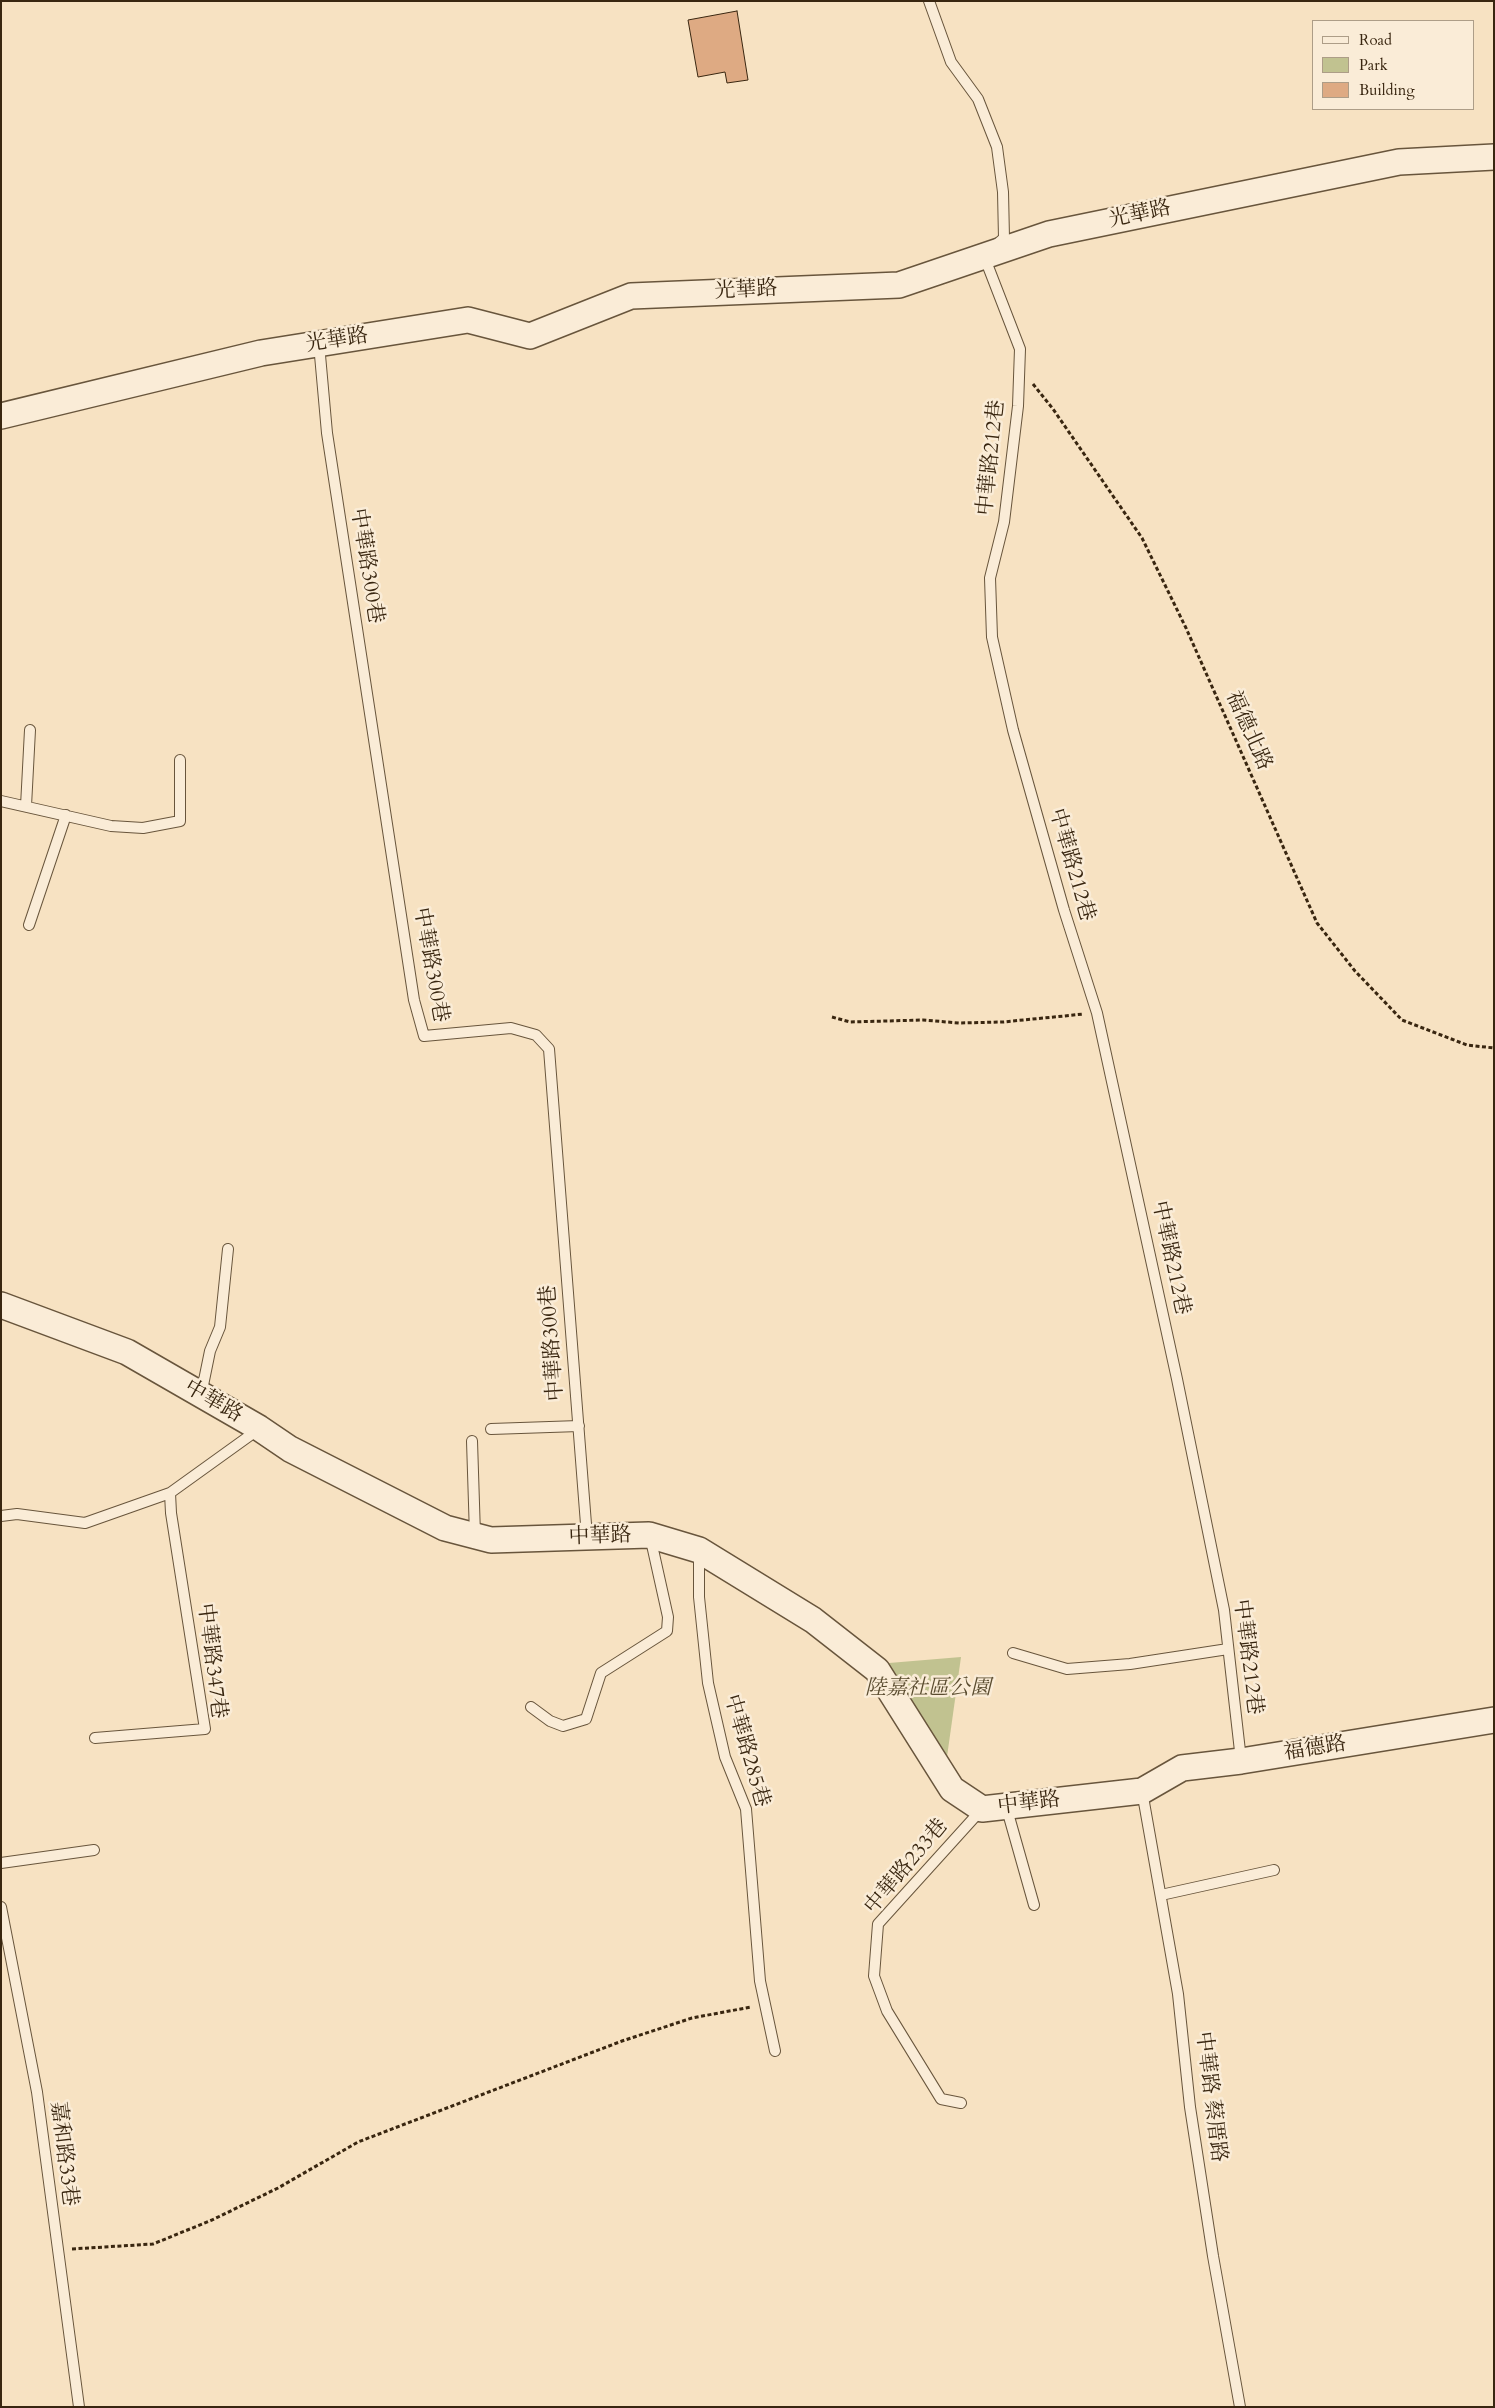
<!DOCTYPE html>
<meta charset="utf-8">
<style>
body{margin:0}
#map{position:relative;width:1495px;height:2408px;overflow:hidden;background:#f7e2c2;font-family:Cardo,serif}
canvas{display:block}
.frame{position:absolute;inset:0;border:2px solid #392610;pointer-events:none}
.legend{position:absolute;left:1312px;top:20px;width:162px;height:90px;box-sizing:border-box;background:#faecd7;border:1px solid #ad9d87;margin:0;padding:6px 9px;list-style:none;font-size:15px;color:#392610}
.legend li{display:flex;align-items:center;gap:10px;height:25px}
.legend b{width:25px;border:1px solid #ad9d87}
</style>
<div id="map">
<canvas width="1495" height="2408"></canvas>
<div class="frame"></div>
<ul class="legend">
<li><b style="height:6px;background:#faecd7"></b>Road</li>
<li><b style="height:14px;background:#c1c290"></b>Park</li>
<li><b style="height:14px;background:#deaa83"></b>Building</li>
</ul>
</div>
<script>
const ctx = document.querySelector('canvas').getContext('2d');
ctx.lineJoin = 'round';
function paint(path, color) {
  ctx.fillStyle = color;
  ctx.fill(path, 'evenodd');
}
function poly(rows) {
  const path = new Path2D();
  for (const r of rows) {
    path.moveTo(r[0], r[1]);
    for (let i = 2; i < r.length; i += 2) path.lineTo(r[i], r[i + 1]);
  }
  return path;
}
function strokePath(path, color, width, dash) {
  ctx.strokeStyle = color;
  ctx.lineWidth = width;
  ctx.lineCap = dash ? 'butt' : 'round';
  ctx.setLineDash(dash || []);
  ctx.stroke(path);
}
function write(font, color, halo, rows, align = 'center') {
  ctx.font = font + ' Cardo,"Noto Serif TC",serif';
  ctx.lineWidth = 5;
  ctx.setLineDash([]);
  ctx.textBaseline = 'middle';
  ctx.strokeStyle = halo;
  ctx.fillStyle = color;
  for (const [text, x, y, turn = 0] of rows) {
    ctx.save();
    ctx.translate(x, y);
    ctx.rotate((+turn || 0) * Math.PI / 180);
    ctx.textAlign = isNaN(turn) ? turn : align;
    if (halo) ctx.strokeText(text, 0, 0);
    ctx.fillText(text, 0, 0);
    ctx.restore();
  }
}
paint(poly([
 [961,1657,945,1771,877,1664]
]), '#c1c290');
const building = poly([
 [737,11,748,80,727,83,725,72,698,77,688,20,737,11]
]);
paint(building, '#deaa83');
strokePath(building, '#392610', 1);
const service = poly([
 [929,1,951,62,978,99,997,147,1003,192,1004,238,996,245],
 [984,256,1020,349,1018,406,1004,522,990,578,992,637,1013,730,1064,910,1097,1013,1177,1379,1224,1610,1241,1760],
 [319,344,327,433,414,1000,424,1036,511,1028,536,1035,549,1049,587,1537],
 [1,801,111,826,143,828,180,821,180,760],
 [26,806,30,730],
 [29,925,66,815],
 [201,1395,210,1351,220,1327,228,1249],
 [491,1429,579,1426],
 [472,1441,475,1535],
 [1,1516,17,1514,85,1523,170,1493,259,1429],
 [699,1551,699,1597,708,1683,725,1757,746,1809,760,1981,775,2051],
 [1013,1653,1067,1669,1130,1664,1228,1649],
 [531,1707,550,1721,563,1726,586,1719,601,1673,667,1631,668,1617,650,1536],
 [95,1738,205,1729,171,1513,170,1493],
 [1142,1791,1178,1994,1190,2107,1213,2256,1240,2407],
 [1006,1806,1034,1905],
 [1,1863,94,1850],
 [1161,1895,1274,1870],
 [1,1907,37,2092,79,2407],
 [961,2103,941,2099,887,2011,874,1976,878,1924,982,1809]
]);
const tertiary = poly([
 [1,416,261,353,468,320,530,336,631,296,899,285,1049,234,1399,162,1494,157],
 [1,1305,127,1352,259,1428,290,1449,445,1528,491,1540,649,1535,699,1550,813,1620,877,1670,952,1789,982,1809,1142,1791,1182,1768,1241,1761,1494,1720]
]);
strokePath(service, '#68553c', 12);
strokePath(tertiary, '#68553c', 28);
strokePath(poly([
 [1033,384,1053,409,1142,538,1186,628,1317,923,1355,971,1402,1020,1467,1045,1494,1048],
 [832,1017,850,1022,923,1020,959,1023,1003,1022,1084,1014],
 [72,2249,153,2244,212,2220,278,2188,358,2142,622,2041,692,2018,751,2007]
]), '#392610', 3, [4, 2.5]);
strokePath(service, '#faecd7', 10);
strokePath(tertiary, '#faecd7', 25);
write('21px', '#392610', '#faecd7', [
 ["光華路",1140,215,-12],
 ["光華路",746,291,-3],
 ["光華路",337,341,-9],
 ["中華路212巷",992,458,-84],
 ["中華路300巷",366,566,81],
 ["福德北路",1248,731,66],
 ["中華路212巷",1071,865,74],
 ["中華路300巷",430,965,80],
 ["中華路212巷",1170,1258,78],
 ["中華路300巷",553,1343,-94],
 ["中華路",213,1402,30],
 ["中華路",600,1537,-2],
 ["中華路212巷",1247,1657,83],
 ["中華路347巷",211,1661,83],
 ["福德路",1315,1749,-9],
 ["中華路285巷",746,1751,74],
 ["中華路",1029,1804,-7],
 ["中華路233巷",907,1867,-50],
 ["中華路 蔡厝路",1210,2097,83],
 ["嘉和路33巷",63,2154,83]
]);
write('italic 21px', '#5b4d30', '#faecd7', [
 ["陸嘉社區公園",928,1689]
]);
</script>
